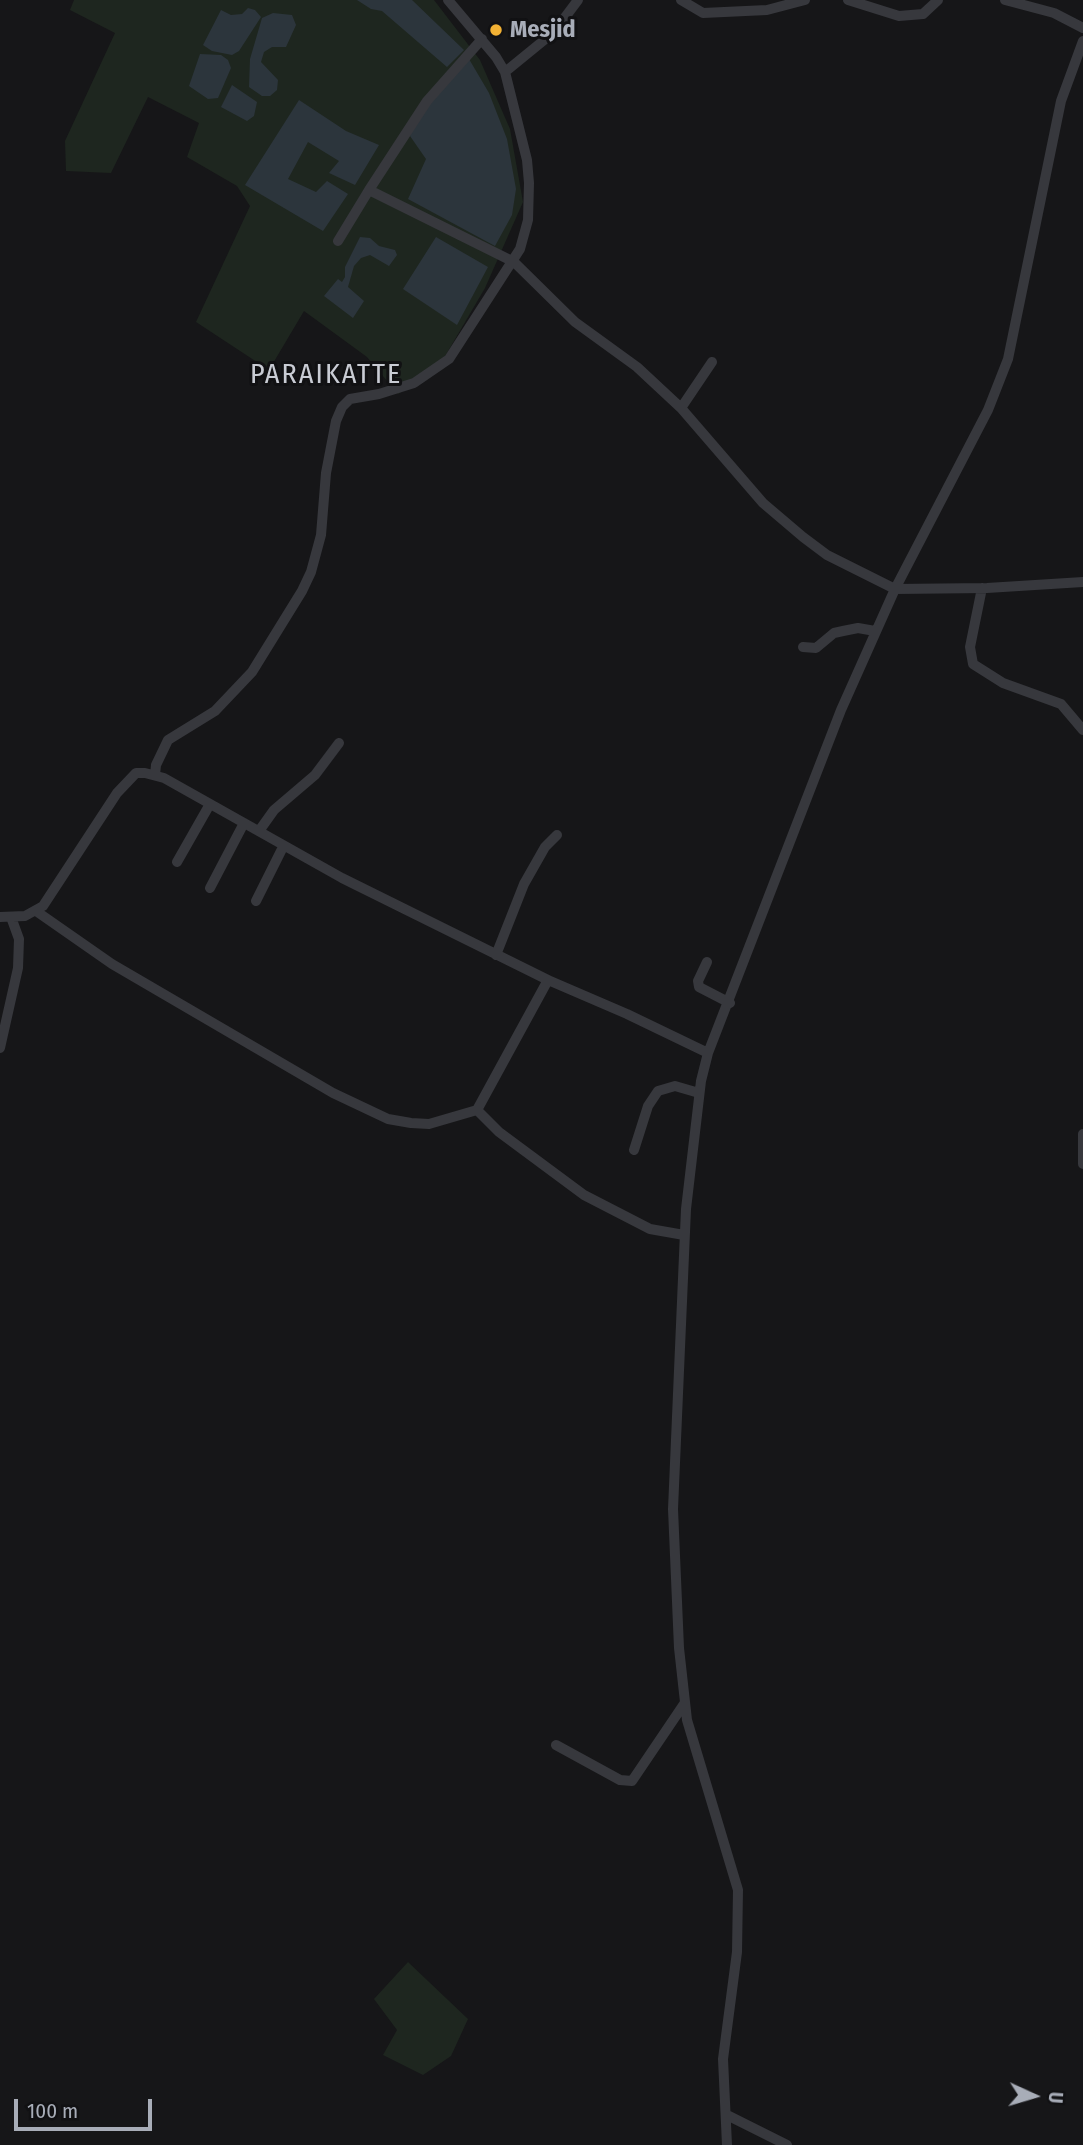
<!DOCTYPE html>
<style>
body{margin:0}
#map{position:relative;width:1083px;height:2145px;overflow:hidden;background:#161618;font-family:"Fira Sans Condensed",sans-serif}
canvas{display:block}
.north{position:absolute;left:999px;top:2061px;width:70px;height:70px;-webkit-text-stroke:5px #111113;paint-order:stroke;rotate:94deg;font-size:19px;font-weight:700;line-height:28px;text-align:center;color:#a8adb8}
.north::after{content:'';display:block;margin:auto;width:24px;height:32px;background:#a8adb8;clip-path:polygon(50% 0,100% 100%,50% 72%,0 100%)}
.scale{position:absolute;left:14px;top:2099px;width:138px;height:32px;box-sizing:border-box;border:4px solid #a8adb8;border-top:0;padding-left:9px;font-size:21px;line-height:24px;white-space:nowrap;color:#a8adb8;-webkit-text-stroke:5px #111113;paint-order:stroke}
</style>
<div id="map">
<canvas width="1083" height="2145"></canvas>
<div class="north">U</div>
<div class="scale">100 m</div>
</div>
<script>
const ctx = document.querySelector('canvas').getContext('2d');
ctx.lineJoin = 'round';
function paint(path, color) {
  ctx.fillStyle = color;
  ctx.fill(path, 'evenodd');
}
function poly(rows) {
  const path = new Path2D();
  for (const r of rows) {
    path.moveTo(r[0], r[1]);
    for (let i = 2; i < r.length; i += 2) path.lineTo(r[i], r[i + 1]);
  }
  return path;
}
function strokePath(path, color, width, dash) {
  ctx.strokeStyle = color;
  ctx.lineWidth = width;
  ctx.lineCap = dash ? 'butt' : 'round';
  ctx.setLineDash(dash || []);
  ctx.stroke(path);
}
function write(font, color, halo, rows, align = 'center') {
  ctx.font = font + ' "Fira Sans Condensed",sans-serif';
  ctx.lineWidth = 6;
  ctx.setLineDash([]);
  ctx.textBaseline = 'middle';
  ctx.strokeStyle = halo;
  ctx.fillStyle = color;
  for (const [text, x, y, turn = 0] of rows) {
    ctx.save();
    ctx.translate(x, y);
    ctx.rotate((+turn || 0) * Math.PI / 180);
    ctx.textAlign = isNaN(turn) ? turn : align;
    if (halo) ctx.strokeText(text, 0, 0);
    ctx.fillText(text, 0, 0);
    ctx.restore();
  }
}
paint(poly([
 [74,0,434,0,480,60,510,129,523,202,485,288,437,370,398,394,367,357,304,311,269,370,196,322,250,206,237,186,187,157,199,123,148,97,111,173,66,171,65,141,115,33,70,10],
 [408,1962,468,2019,451,2056,423,2075,383,2055,397,2030,374,1999]
]), '#1e261f');
paint(poly([
 [357,0,412,0,464,50,447,67,382,11,371,9],
 [248,8,255,10,261,17,239,51,232,55,212,51,203,45,221,10,231,15,242,14],
 [273,13,292,15,296,25,286,47,272,47,264,52,261,62,278,80,277,90,270,96,262,96,249,87,250,59,262,18],
 [200,54,221,55,228,60,231,68,218,98,208,99,189,86],
 [469,59,489,93,507,139,516,189,512,215,495,246,408,199,426,159,410,136,416,120],
 [232,85,257,102,254,116,247,121,221,107],
 [299,100,346,131,379,145,355,185,329,173,339,161,308,142,288,179,316,192,327,181,348,194,323,231,245,185],
 [360,237,370,238,379,246,395,250,397,255,389,266,370,255,361,258,354,266,348,287,364,301,353,318,324,296,338,279,342,282,345,277,345,267],
 [436,237,488,267,457,325,403,289]
]), '#2c353c');
strokePath(poly([
 [681,0,703,13,767,10,805,0],
 [848,0,899,16,923,14,938,0],
 [1005,0,1054,13,1083,28],
 [505,72,554,32,578,0],
 [369,190,427,101,482,39],
 [338,241,369,190,514,262,575,322,637,367,681,408,763,503,803,537,827,555,895,589,987,588,1083,582],
 [681,408,712,362],
 [982,588,970,647,973,664,1003,683,1061,704,1083,730],
 [803,647,816,648,834,633,843,631,858,628,875,631],
 [155,775,156,765,168,740,215,711,252,672,302,591,311,572,321,535,326,473,336,421,342,407,350,399,379,394,414,383,449,359,520,249,528,220,529,183,527,160,505,72,496,57,448,0],
 [259,831,274,810,315,775,339,743],
 [177,862,210,804],
 [210,888,244,823],
 [256,901,283,847],
 [36,911,112,964,333,1093,388,1119,411,1123,429,1124,477,1110,548,980],
 [0,917,25,916,43,906,117,793,136,773,145,773,164,778,342,878,548,980,627,1014,708,1053],
 [496,955,524,884,545,847,557,835],
 [707,962,698,981,699,987,730,1003],
 [0,1048,18,968,19,939,11,917],
 [477,1110,499,1132,584,1195,650,1229,684,1235],
 [1083,1134,1083,1164],
 [634,1150,648,1106,658,1091,675,1086,699,1093],
 [556,1745,620,1780,632,1781,684,1704],
 [727,2115,787,2145],
 [727,2145,723,2059,737,1952,738,1890,687,1720,679,1648,673,1509,686,1209,701,1081,708,1053,841,710,895,589,988,410,1008,359,1061,101,1083,41]
]), '#37383d', 10);
for (const [x, y, r, color] of [
 [496,30,7,"#f2b134"]
]) {
  const dot = new Path2D();
  dot.arc(x, y, r, 0, 2 * Math.PI);
  ctx.fillStyle = color;
  ctx.fill(dot);
  strokePath(dot, '#111113', 2.5);
}
write('bold 24px', '#a8adb8', '#111113', [
 ["Mesjid",510,30]
], 'left');
ctx.letterSpacing = '2px';
write('28px', '#c9ccd4', '#111113', [
 ["PARAIKATTE",326,375]
]);
ctx.letterSpacing = '0px';
</script>
